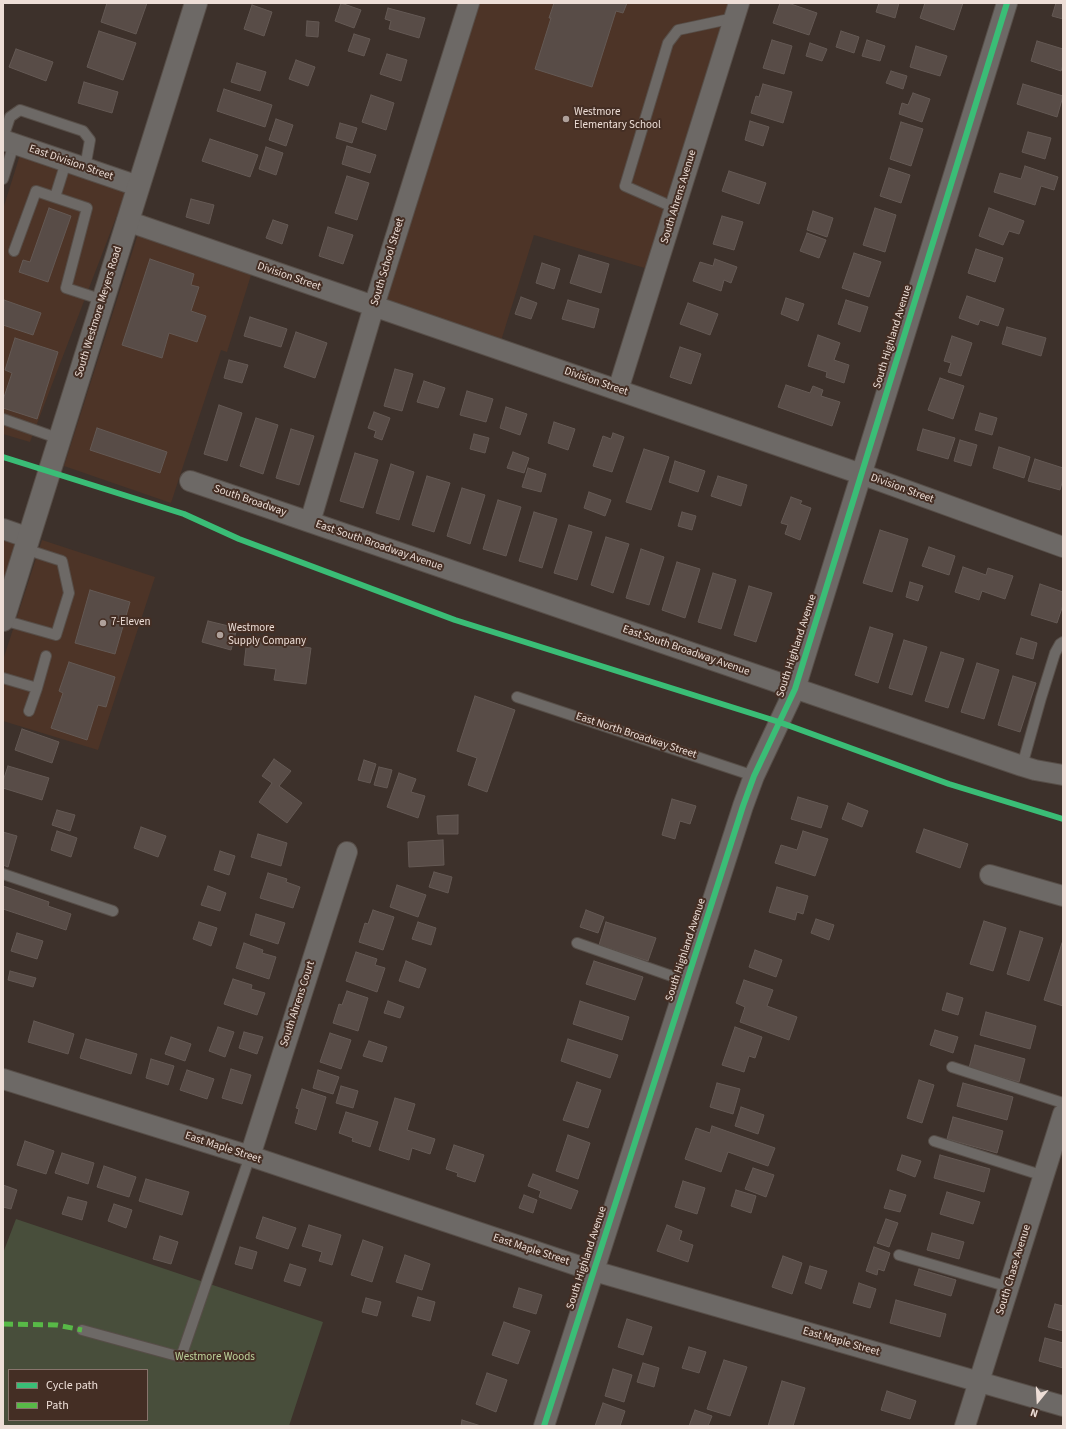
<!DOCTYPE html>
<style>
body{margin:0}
#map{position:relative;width:1066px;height:1429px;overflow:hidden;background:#3d312b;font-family:"Source Sans 3",sans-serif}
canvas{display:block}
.frame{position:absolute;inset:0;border:4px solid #edded7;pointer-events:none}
.legend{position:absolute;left:8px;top:1369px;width:140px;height:52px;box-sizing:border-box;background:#442e24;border:1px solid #88746c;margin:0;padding:5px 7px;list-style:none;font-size:12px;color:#edded7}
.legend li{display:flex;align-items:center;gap:8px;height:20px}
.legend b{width:20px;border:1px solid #88746c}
.north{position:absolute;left:1018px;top:1381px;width:40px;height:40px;-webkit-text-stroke:3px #442e24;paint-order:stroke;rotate:198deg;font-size:11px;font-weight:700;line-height:16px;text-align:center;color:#edded7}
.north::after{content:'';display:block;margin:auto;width:14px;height:18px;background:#edded7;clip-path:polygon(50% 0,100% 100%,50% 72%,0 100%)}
</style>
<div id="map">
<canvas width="1066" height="1429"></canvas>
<div class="frame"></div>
<ul class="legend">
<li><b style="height:5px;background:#3abd76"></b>Cycle path</li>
<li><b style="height:5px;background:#58b947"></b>Path</li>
</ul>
<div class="north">N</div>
</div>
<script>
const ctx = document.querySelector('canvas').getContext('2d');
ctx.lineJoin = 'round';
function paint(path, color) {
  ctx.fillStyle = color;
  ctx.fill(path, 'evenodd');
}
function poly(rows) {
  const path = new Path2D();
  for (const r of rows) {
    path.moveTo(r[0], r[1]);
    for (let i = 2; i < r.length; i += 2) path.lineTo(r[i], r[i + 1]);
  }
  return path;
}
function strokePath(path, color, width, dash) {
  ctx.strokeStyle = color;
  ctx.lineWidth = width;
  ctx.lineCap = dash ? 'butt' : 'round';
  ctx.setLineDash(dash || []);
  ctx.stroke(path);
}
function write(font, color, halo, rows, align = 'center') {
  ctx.font = font + ' "Source Sans 3",sans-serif';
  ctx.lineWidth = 4;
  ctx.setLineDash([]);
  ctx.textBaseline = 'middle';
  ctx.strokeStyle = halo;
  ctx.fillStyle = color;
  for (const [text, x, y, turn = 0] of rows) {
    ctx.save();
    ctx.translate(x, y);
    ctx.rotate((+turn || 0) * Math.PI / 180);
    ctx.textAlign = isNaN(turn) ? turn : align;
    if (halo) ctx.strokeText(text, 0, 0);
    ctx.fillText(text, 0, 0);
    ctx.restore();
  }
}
paint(poly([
 [473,3,732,3,648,269,534,235,500,344,380,303],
 [25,139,132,176,30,442,3,434,3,209],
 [144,215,256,259,227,352,221,350,171,503,64,466],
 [3,536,19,542,3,595],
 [42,540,155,577,98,750,3,721,3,660]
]), '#4d3427');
paint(poly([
 [16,1219,323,1322,289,1426,3,1426,3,1253],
 [9,1370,147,1370,147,1420,9,1420]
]), '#484e3b');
const building = poly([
 [107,3,147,3,136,34,101,22,107,3],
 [341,3,361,10,354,28,335,21,341,3],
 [554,3,627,3,623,13,616,11,592,87,535,69,551,18,549,18,554,3],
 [780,3,788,3,817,13,809,35,773,23,780,3],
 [879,3,899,3,895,18,876,12,879,3],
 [925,3,963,3,954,30,920,18,925,3],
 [1056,3,1063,3,1063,19,1052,16,1056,3],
 [252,5,272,12,264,36,244,29,252,5],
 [388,8,425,18,419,38,389,29,391,21,385,19,388,8],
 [307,21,319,22,318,37,306,36,307,21],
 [99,31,136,43,123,80,87,67,99,31],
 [841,31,859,37,854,53,836,47,841,31],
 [354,34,370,39,364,56,348,51,354,34],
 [772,40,792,46,784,74,763,68,772,40],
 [867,40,885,46,880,61,862,56,867,40],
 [1037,41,1063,49,1063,65,1061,71,1031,61,1037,41],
 [810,43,827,49,822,61,806,56,810,43],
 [916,46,947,56,940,76,910,67,916,46],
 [16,49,53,62,46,81,9,67,16,49],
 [387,54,407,60,401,81,380,74,387,54],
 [296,60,315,67,308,86,289,79,296,60],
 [237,63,266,72,260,91,231,82,237,63],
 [891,71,907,76,903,89,886,83,891,71],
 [84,82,118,92,112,113,78,103,84,82],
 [763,84,792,92,783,123,751,113,756,96,759,97,763,84],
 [1023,84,1063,96,1057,117,1017,104,1023,84],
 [224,89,272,105,265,127,217,111,224,89],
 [913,93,930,99,922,122,899,114,902,103,908,105,913,93],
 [371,95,394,103,386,130,362,122,371,95],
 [276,119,293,125,286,146,269,140,276,119],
 [750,121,769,127,763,146,745,140,750,121],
 [901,122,923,129,911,166,890,159,901,122],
 [340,123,357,128,352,143,336,138,340,123],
 [1028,132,1051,138,1045,159,1022,152,1028,132],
 [210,139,258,155,250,177,202,161,210,139],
 [347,146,376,155,370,173,342,164,347,146],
 [266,147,283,153,276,175,259,169,266,147],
 [1025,166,1058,177,1054,190,1041,186,1035,205,994,192,1000,173,1021,179,1025,166],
 [889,168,910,175,901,203,880,196,889,168],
 [729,171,766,183,759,204,722,191,729,171],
 [347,176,369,183,357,220,335,213,347,176],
 [191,199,214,205,209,224,186,217,191,199],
 [49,208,71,216,48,282,19,272,23,260,30,262,49,208],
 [875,208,896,215,885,252,863,245,875,208],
 [989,208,1024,221,1019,234,1009,231,1003,245,979,236,989,208],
 [813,211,833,218,827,237,807,230,813,211],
 [722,216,743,222,734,250,713,244,722,216],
 [273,220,288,225,282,244,266,238,273,220],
 [328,227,353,235,343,264,319,256,328,227],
 [807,233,826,240,819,258,800,251,807,233],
 [976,249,1003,258,995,282,968,273,976,249],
 [854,253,881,262,869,297,842,288,854,253],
 [579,255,609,264,601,293,570,283,579,255],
 [150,259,194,274,191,285,199,287,191,311,206,316,197,342,169,333,162,358,122,345,150,259],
 [715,259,737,267,731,283,724,280,721,291,693,281,700,262,713,266,715,259],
 [542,263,560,269,554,289,536,283,542,263],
 [967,296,1004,309,998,326,980,320,978,325,959,318,967,296],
 [521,297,537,303,531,319,515,314,521,297],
 [786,298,804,304,798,321,781,314,786,298],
 [4,300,41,313,33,335,3,325,4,300],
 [568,300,599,309,594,328,562,319,568,300],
 [846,300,868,307,860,332,838,324,846,300],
 [688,303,718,314,710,335,680,324,688,303],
 [250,317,287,329,281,347,244,336,250,317],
 [1007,327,1046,338,1041,356,1002,344,1007,327],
 [296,332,327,343,315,378,284,367,296,332],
 [818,335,840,343,834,360,849,365,844,383,826,377,827,372,808,366,818,335],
 [952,336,972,343,961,376,948,372,951,363,944,361,952,336],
 [15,338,58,352,37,419,3,408,3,400,12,373,5,370,15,338],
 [680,347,701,354,691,384,670,377,680,347],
 [229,360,248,365,242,383,224,378,229,360],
 [395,369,413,374,402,411,384,406,395,369],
 [940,378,964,386,953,419,928,410,940,378],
 [424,381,445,388,438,408,417,402,424,381],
 [786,385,810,393,813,386,823,390,821,396,840,402,832,426,778,407,786,385],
 [467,391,493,399,486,422,460,415,467,391],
 [219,405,242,413,227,461,204,454,219,405],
 [506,407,527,414,520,435,500,428,506,407],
 [374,412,390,418,382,440,374,437,376,431,368,428,374,412],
 [980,413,997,418,992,435,975,430,980,413],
 [256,418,278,425,263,474,240,466,256,418],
 [554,422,575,429,568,450,548,443,554,422],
 [97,428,167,452,160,473,90,450,97,428],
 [291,429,314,436,299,485,276,478,291,429],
 [923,429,955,438,948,459,917,450,923,429],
 [613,433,624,437,612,472,593,466,603,436,611,439,613,433],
 [474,434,489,438,485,453,470,449,474,434],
 [960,440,977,445,971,466,954,461,960,440],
 [999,447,1030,457,1024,478,993,468,999,447],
 [644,449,669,457,651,510,626,502,644,449],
 [513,452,529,458,524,473,507,468,513,452],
 [355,453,378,460,363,508,340,501,355,453],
 [1035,459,1063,468,1063,479,1060,490,1028,481,1035,459],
 [675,461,705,471,698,492,669,482,675,461],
 [391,464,414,472,399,520,376,513,391,464],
 [528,468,546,474,541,492,522,487,528,468],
 [427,476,450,483,434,532,412,525,427,476],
 [718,476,747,485,741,506,711,496,718,476],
 [462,488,485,495,470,544,447,536,462,488],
 [589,492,611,500,605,516,584,508,589,492],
 [791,497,802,501,800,504,811,508,800,540,785,534,788,525,781,523,791,497],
 [498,500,521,507,506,556,483,549,498,500],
 [534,512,557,519,542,568,519,561,534,512],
 [682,512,696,516,692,530,678,526,682,512],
 [569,525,592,532,577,580,554,573,569,525],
 [880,530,908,539,892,592,863,583,880,530],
 [606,537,629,544,613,593,591,585,606,537],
 [929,547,955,556,949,575,922,566,929,547],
 [641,549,664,557,649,605,626,598,641,549],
 [677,562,700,569,685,618,662,610,677,562],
 [963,567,986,575,988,568,1013,576,1005,599,982,591,979,600,955,592,963,567],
 [713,573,736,580,721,629,698,622,713,573],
 [910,582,923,586,918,601,906,597,910,582],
 [1040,584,1063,592,1063,605,1057,623,1031,615,1040,584],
 [749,586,772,593,756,642,734,635,749,586],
 [90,590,130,602,115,654,75,643,90,590],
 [208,621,237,628,231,650,202,642,208,621],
 [870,627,893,634,878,683,855,675,870,627],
 [1021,638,1037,643,1033,659,1016,654,1021,638],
 [247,639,311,648,306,684,274,680,276,669,244,665,247,639],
 [904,640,927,647,912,695,889,688,904,640],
 [941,652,964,659,948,708,925,701,941,652],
 [69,662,115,677,106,707,98,705,87,740,51,728,63,693,59,691,69,662],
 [977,663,999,670,984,719,961,712,977,663],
 [1013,676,1036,683,1020,732,998,725,1013,676],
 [475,696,515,710,487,792,468,785,477,758,457,751,475,696],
 [22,729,59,742,52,763,15,750,22,729],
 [274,759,291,771,279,786,302,803,287,823,259,802,272,783,262,776,274,759],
 [364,760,376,764,370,783,358,780,364,760],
 [8,766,49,778,42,800,3,788,3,781,8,766],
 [379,767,392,770,387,788,374,785,379,767],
 [399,773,416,779,411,792,425,796,418,818,387,807,399,773],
 [798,797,828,806,821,828,791,819,798,797],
 [672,799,696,806,690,824,680,821,675,839,662,835,672,799],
 [848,803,868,811,862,827,842,819,848,803],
 [57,810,75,815,70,831,52,825,57,810],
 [458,815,458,834,438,834,437,816,458,815],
 [141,827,166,836,158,857,134,848,141,827],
 [924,829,968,844,960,868,916,852,924,829],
 [57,831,77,838,71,857,51,850,57,831],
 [803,831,828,839,815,876,775,863,781,845,797,850,803,831],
 [3,832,17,836,8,867,3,865,3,832],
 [258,834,287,843,281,866,251,857,258,834],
 [443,840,444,865,409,867,408,842,443,840],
 [220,851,235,856,229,875,214,870,220,851],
 [434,872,452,877,448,893,429,887,434,872],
 [268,873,287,879,286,882,300,887,293,908,260,898,268,873],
 [397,885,426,895,418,917,390,907,397,885],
 [3,886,49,902,48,906,71,914,66,930,3,909,3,886],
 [208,886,226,893,220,911,201,905,208,886],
 [777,887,808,896,803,914,797,912,795,920,769,912,777,887],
 [373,910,394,917,383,950,359,942,365,923,368,924,373,910],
 [586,910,604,917,598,933,580,927,586,910],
 [256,914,285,923,278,944,250,935,256,914],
 [816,919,834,925,829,940,811,933,816,919],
 [984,921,1006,928,993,971,970,964,984,921],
 [199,922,217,928,211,946,193,939,199,922],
 [418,922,436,928,431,945,412,939,418,922],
 [606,922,656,938,648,961,599,945,606,922],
 [1020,931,1043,938,1029,981,1007,974,1020,931],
 [17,933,43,941,37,959,11,951,17,933],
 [244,943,263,950,262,953,276,957,269,979,236,968,244,943],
 [1062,943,1063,943,1063,1006,1044,1000,1062,943],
 [755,950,782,960,776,977,749,967,755,950],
 [356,952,377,959,375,965,385,968,377,992,346,981,356,952],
 [406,961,426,969,419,988,399,981,406,961],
 [594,961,643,977,635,1000,586,984,594,961],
 [10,971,36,978,33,987,8,980,10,971],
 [233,979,252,985,251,989,265,993,257,1015,224,1004,233,979],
 [744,980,773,990,767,1006,797,1017,789,1040,740,1022,745,1007,736,1003,744,980],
 [347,991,368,998,358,1031,333,1023,339,1004,342,1005,347,991],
 [947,993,963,998,958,1015,942,1010,947,993],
 [388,1001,404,1007,400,1018,384,1013,388,1001],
 [580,1001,629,1017,622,1040,573,1024,580,1001],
 [986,1012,1036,1026,1030,1049,980,1035,986,1012],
 [34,1021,74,1034,68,1054,28,1042,34,1021],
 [218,1027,234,1032,225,1057,209,1051,218,1027],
 [735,1027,762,1037,755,1058,749,1056,744,1072,722,1065,735,1027],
 [935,1030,958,1037,953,1053,930,1045,935,1030],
 [244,1032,263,1037,257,1054,239,1048,244,1032],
 [330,1033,351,1040,341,1069,320,1062,330,1033],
 [171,1037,191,1044,185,1061,165,1054,171,1037],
 [86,1039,137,1054,131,1074,80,1058,86,1039],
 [568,1039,618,1055,610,1078,561,1061,568,1039],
 [369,1041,387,1047,382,1062,363,1056,369,1041],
 [975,1045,1025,1059,1019,1082,969,1068,975,1045],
 [151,1059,174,1066,168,1085,146,1078,151,1059],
 [231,1069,251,1075,242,1104,222,1098,231,1069],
 [187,1070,214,1079,207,1099,180,1090,187,1070],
 [318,1070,339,1077,333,1094,313,1088,318,1070],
 [919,1080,934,1085,922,1123,907,1118,919,1080],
 [577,1082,601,1090,588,1128,563,1120,577,1082],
 [717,1083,740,1089,733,1114,710,1107,717,1083],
 [963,1083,1013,1097,1007,1120,957,1106,963,1083],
 [341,1086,358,1091,353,1108,336,1103,341,1086],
 [302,1089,326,1097,316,1130,295,1123,299,1109,296,1108,302,1089],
 [395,1098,415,1104,407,1130,435,1139,430,1154,412,1148,409,1160,379,1150,395,1098],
 [741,1107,764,1115,758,1134,735,1126,741,1107],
 [346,1112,378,1122,370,1147,352,1141,353,1138,339,1133,346,1112],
 [953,1117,1003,1131,997,1153,947,1139,953,1117],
 [712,1126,775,1148,768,1166,728,1152,721,1172,685,1159,696,1128,710,1133,712,1126],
 [568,1135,590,1143,578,1179,556,1171,568,1135],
 [25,1141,54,1151,46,1174,17,1165,25,1141],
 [454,1145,484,1155,475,1182,457,1176,458,1173,446,1169,454,1145],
 [62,1153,94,1163,88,1184,55,1173,62,1153],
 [902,1155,921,1161,915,1177,897,1170,902,1155],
 [940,1155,990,1169,984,1192,934,1178,940,1155],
 [104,1166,136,1177,129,1197,97,1187,104,1166],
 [753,1168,774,1175,766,1197,745,1189,753,1168],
 [533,1174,578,1191,571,1209,539,1197,541,1191,528,1186,533,1174],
 [146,1179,189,1192,182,1215,139,1201,146,1179],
 [683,1181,705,1188,697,1214,675,1207,683,1181],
 [3,1185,17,1190,11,1209,3,1207,3,1185],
 [736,1190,756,1196,751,1213,731,1206,736,1190],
 [890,1190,906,1195,900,1212,884,1208,890,1190],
 [947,1192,980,1202,973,1224,940,1214,947,1192],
 [524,1195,537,1200,533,1213,519,1208,524,1195],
 [68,1197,87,1202,82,1220,62,1214,68,1197],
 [114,1204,132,1210,126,1228,108,1221,114,1204],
 [263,1217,296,1228,288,1249,256,1238,263,1217],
 [886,1219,898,1223,889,1247,877,1243,886,1219],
 [309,1225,341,1235,332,1265,319,1261,322,1252,302,1246,309,1225],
 [667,1225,682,1231,679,1240,693,1245,688,1262,657,1251,667,1225],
 [932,1233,964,1242,959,1259,927,1250,932,1233],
 [160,1236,178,1242,171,1264,153,1259,160,1236],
 [363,1240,383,1247,372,1282,351,1275,363,1240],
 [240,1247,257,1252,252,1269,235,1264,240,1247],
 [874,1247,890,1253,884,1271,878,1269,877,1275,866,1271,874,1247],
 [405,1255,430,1264,422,1290,396,1282,405,1255],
 [783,1256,802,1263,792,1294,772,1287,783,1256],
 [290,1264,306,1269,300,1286,284,1281,290,1264],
 [810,1266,827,1271,821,1289,805,1283,810,1266],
 [919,1269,956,1280,951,1296,914,1285,919,1269],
 [859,1283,876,1289,870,1308,853,1303,859,1283],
 [519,1288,542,1295,536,1314,513,1307,519,1288],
 [418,1297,435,1302,430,1321,412,1316,418,1297],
 [366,1298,381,1302,377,1316,362,1312,366,1298],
 [896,1300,946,1314,940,1337,890,1323,896,1300],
 [1055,1304,1063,1306,1063,1331,1048,1327,1055,1304],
 [627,1319,652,1327,643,1355,618,1347,627,1319],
 [504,1322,530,1331,518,1364,492,1355,504,1322],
 [1045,1338,1063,1343,1063,1368,1039,1361,1045,1338],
 [689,1347,706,1352,699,1373,682,1368,689,1347],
 [724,1360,747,1367,730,1416,707,1409,724,1360],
 [643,1363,659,1368,654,1387,637,1382,643,1363],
 [613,1369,632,1375,624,1402,605,1396,613,1369],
 [487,1373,507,1380,496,1412,476,1404,487,1373],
 [782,1381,805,1388,793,1426,768,1426,782,1381],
 [887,1391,916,1401,910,1419,881,1410,887,1391],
 [603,1403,625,1411,620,1426,595,1426,603,1403],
 [695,1410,712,1416,708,1426,689,1426,695,1410],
 [462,1420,481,1426,461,1426,462,1420]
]);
paint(building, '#584c47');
strokePath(building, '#645954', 1);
const service = poly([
 [3,138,10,117,20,110,83,131,90,140,85,168],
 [3,179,14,144],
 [55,197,66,162],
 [675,208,625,186,668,43,678,30,734,18],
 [14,251,36,191,87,208,66,288,103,300],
 [3,419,60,439],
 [3,620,56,635,69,593,62,561,25,549],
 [3,678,37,688,46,656],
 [517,697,754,776],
 [29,711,37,688],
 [1022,766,1041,698,1055,653,1060,644,1063,642],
 [3,874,113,911],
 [577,943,686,981],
 [952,1067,1063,1103],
 [934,1141,1044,1176],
 [899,1255,1009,1287],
 [82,1330,181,1357,250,1156]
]);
const minor = poly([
 [3,140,138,186],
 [127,221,861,474,1063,547],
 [618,390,739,3],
 [190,481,1022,766,1035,770,1063,775],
 [310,522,374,306,469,3],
 [3,529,29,538],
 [990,875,1063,896],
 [3,1079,250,1156,594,1271,1063,1406],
 [250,1156,347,852],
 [544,1426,743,806,754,776,795,689,1007,3],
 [965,1426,1063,1114]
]);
const tertiary = poly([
 [3,620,196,3]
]);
strokePath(service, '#574e48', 12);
strokePath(minor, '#574e48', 22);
strokePath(tertiary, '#574e48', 24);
strokePath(service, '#6d6966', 10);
strokePath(minor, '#6d6966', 20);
strokePath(tertiary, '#6d6966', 22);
strokePath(poly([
 [3,1324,57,1325,82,1330]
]), '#58b947', 5, [10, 5]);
strokePath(poly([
 [3,457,184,514,239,539,455,620,779,722,949,784,1063,819],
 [544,1426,743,806,754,776,795,689,1007,3]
]), '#3abd76', 6);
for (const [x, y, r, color] of [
 [566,119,4,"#afa19b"],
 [103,623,4,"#afa19b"],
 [220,635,4,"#afa19b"]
]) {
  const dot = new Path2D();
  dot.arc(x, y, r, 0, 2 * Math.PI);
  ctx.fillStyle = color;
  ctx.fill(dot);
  strokePath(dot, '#442e24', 1.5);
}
write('11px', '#edded7', '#442e24', [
 ["Westmore",574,113],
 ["Elementary School",574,126],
 ["7-Eleven",111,623],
 ["Westmore",228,629],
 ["Supply Company",228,642]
], 'left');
write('11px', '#edded7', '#442e24', [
 ["East Division Street",71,163,19],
 ["South Ahrens Avenue",679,197,-73],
 ["South School Street",388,262,-73],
 ["Division Street",289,277,19],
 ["South Westmore Meyers Road",99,312,-73],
 ["South Highland Avenue",893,337,-73],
 ["Division Street",596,382,19],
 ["Division Street",902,489,20],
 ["South Broadway",250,501,19],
 ["East South Broadway Avenue",379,546,19],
 ["South Highland Avenue",797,646,-72],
 ["East South Broadway Avenue",686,651,19],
 ["East North Broadway Street",636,736,18],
 ["South Highland Avenue",686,950,-72],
 ["South Ahrens Court",298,1004,-72],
 ["East Maple Street",223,1148,18],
 ["East Maple Street",531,1250,18],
 ["South Highland Avenue",587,1258,-72],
 ["South Chase Avenue",1014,1270,-73],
 ["East Maple Street",841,1342,16]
]);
write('11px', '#bdd39b', '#442e24', [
 ["Westmore Woods",215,1358]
]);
</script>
